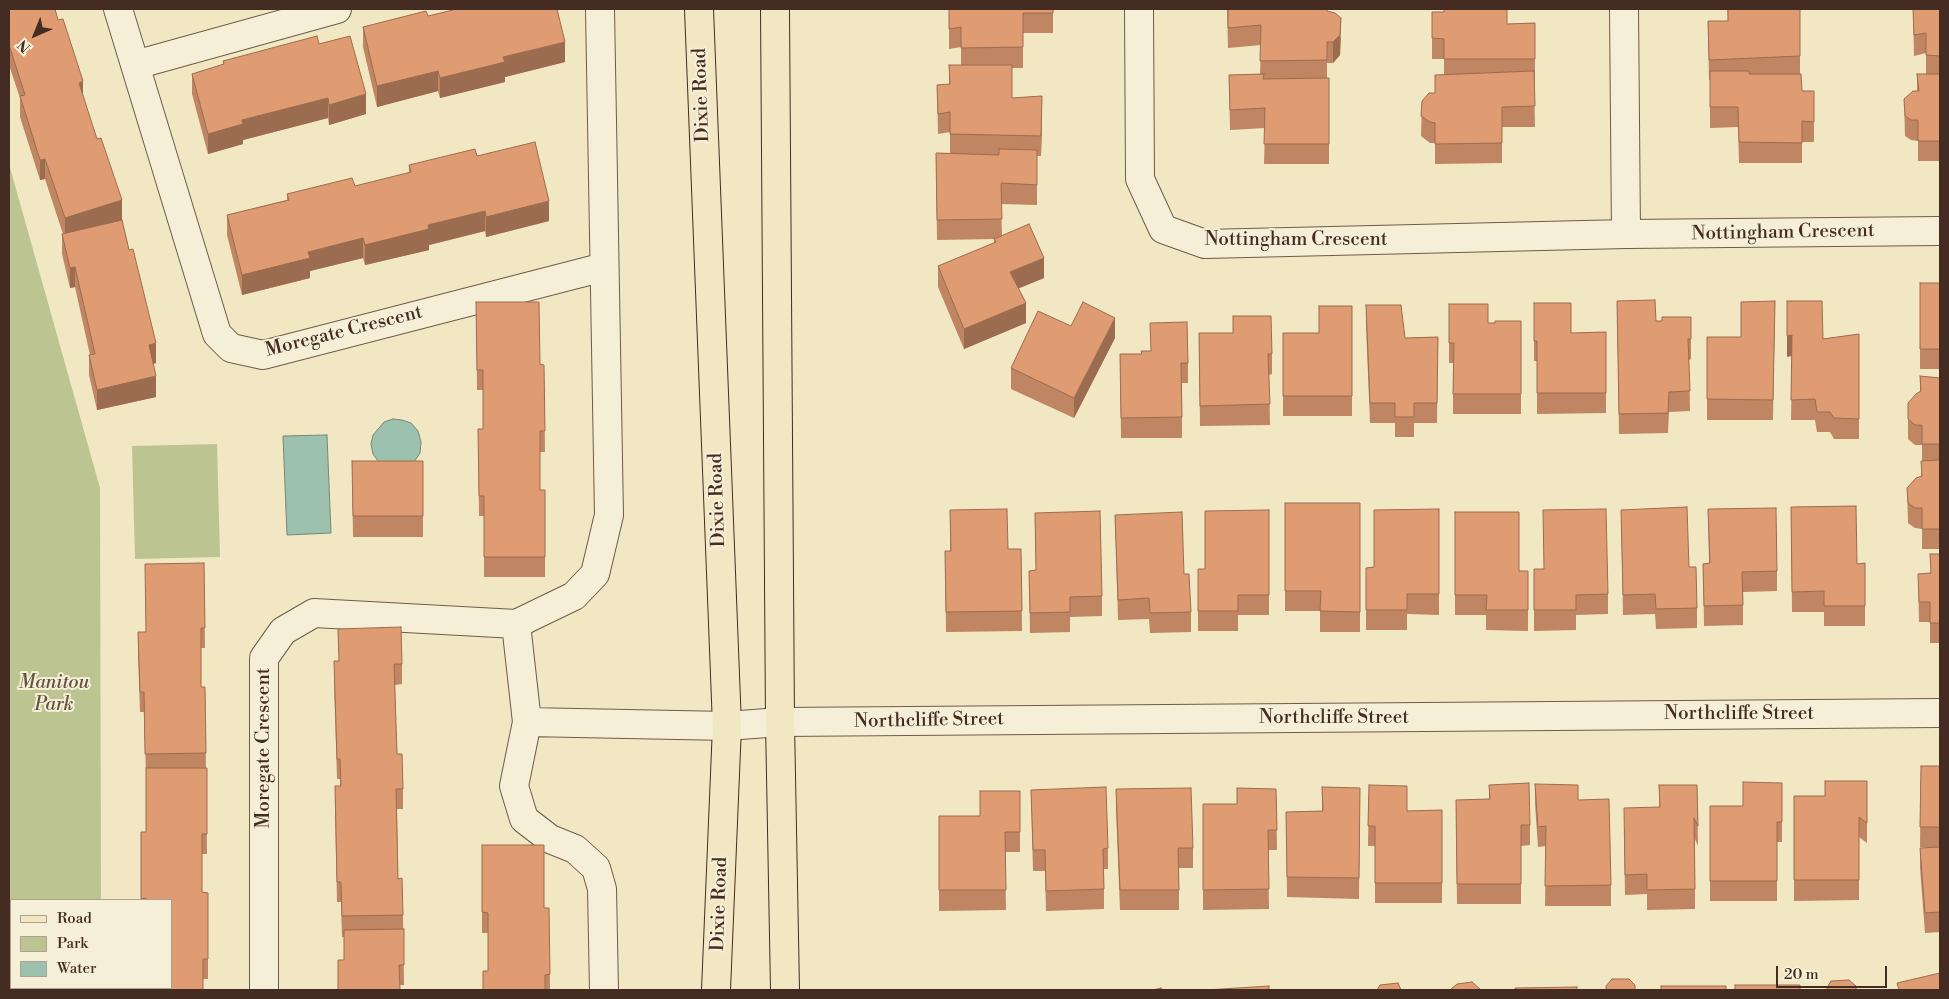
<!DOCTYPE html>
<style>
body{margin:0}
#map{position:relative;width:1949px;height:999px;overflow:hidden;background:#f1e7c2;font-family:"Libre Bodoni",serif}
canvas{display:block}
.frame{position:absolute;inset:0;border:10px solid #442c22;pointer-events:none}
.legend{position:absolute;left:10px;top:899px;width:162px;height:90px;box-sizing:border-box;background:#f6efd7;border:1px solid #afa18f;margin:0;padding:6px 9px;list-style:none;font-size:15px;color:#442c22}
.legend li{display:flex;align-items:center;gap:10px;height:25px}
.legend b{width:25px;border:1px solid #afa18f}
.north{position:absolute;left:10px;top:10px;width:50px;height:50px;-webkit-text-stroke:4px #f6efd7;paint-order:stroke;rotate:224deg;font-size:14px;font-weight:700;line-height:20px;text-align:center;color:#442c22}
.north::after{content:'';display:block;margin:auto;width:18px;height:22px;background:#442c22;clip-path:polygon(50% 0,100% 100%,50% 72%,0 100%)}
.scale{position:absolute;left:1776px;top:966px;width:111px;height:22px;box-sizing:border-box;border:2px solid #442c22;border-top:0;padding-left:6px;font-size:15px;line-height:18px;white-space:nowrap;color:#442c22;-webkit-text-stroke:4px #f6efd7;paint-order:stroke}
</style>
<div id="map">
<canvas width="1949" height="999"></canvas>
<div class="frame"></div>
<ul class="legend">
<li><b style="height:6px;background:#f1e7c2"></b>Road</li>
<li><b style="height:14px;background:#bcc592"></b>Park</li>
<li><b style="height:14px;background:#9cc1ae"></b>Water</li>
</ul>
<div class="north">N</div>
<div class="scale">20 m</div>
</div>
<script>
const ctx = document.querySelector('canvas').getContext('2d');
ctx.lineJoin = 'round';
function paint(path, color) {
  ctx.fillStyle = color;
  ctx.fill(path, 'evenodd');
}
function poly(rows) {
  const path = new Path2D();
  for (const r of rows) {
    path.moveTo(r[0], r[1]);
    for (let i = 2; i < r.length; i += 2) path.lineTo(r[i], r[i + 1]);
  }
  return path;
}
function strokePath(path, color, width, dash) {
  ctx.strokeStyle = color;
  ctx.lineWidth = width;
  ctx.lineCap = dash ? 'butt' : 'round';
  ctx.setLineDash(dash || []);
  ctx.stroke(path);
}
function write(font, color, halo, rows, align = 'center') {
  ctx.font = font + ' "Libre Bodoni",serif';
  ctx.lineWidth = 4;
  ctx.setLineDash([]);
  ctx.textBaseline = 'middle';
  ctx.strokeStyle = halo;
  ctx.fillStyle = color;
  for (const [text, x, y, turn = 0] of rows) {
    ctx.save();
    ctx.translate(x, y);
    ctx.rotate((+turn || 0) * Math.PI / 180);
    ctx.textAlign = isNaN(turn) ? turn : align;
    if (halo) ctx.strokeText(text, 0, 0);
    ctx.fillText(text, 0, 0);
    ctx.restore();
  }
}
paint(poly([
 [9,164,100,488,101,900,11,900,11,988,101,988,101,990,9,990],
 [217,444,220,557,135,559,132,446]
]), '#bcc592');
const water = poly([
 [393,419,402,420,411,423,418,431,421,442,420,453,414,462,386,466,378,461,373,454,371,444,373,435,384,422,393,419],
 [327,435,331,533,287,535,283,436,327,435]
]);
paint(water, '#9cc1ae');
strokePath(water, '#798576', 1);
const minor = poly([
 [118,9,217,334,231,348,263,355,604,267],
 [1139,9,1140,179,1163,229,1205,244,1626,234,1940,231],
 [1624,9,1626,234],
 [135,65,337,9],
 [516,624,574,596,595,574,609,515,600,9],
 [527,722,727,726,780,722,1940,713],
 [264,990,264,658,283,631,314,613,516,624,527,722,514,786,524,819,550,839,575,849,596,868,602,889,604,990]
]);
const major = poly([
 [699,9,727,726,716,990],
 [775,9,780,722,785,990]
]);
strokePath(minor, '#6f5b4a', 30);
strokePath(major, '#442c22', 30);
strokePath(minor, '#f6efd7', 28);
strokePath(major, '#f1e7c2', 28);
paint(poly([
 [9,9,83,96,122,220,156,363,153,364,156,397,97,410,89,375,89,355,90,355,75,287,70,288,62,254,62,234,63,234,45,179,40,180,20,117,20,98,9,65],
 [949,9,1053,9,1053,33,1023,33,1023,68,1012,68,1012,98,1042,117,1041,156,1037,156,1037,205,1001,204,1002,235,1044,278,1019,288,1026,323,964,349,938,287,938,266,994,243,994,239,937,240,936,153,950,153,950,132,938,134,937,85,949,84,949,65,961,65,961,47,949,49],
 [1227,9,1327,9,1327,11,1341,38,1340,55,1333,63,1327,63,1327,78,1329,78,1329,164,1264,164,1265,128,1230,130,1229,75,1260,74,1261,45,1228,48],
 [1727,9,1800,9,1800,74,1802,91,1814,91,1814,142,1802,142,1802,163,1739,163,1738,127,1710,128,1710,80,1709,80,1708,21,1728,21],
 [1913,9,1940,9,1940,161,1918,161,1918,141,1911,140,1905,136,1904,99,1917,91,1917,74,1926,74,1926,53,1914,56],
 [1432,12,1444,12,1507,24,1535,23,1535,80,1534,80,1535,127,1502,127,1502,163,1435,164,1435,143,1430,143,1421,136,1422,101,1435,93,1444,75,1444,59,1432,59],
 [428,16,565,62,505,77,505,82,440,98,438,91,377,107,363,47,363,27],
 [319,44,366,114,329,125,328,118,243,140,243,144,208,154,192,94,192,74,223,65,223,61],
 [477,156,549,221,486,237,485,231,429,245,429,250,365,265,363,258,310,271,310,278,242,295,227,235,227,215,287,200,287,194,355,186,409,173,409,165],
 [1920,283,1940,283,1940,369,1920,369],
 [1617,301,1656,321,1662,321,1691,317,1691,359,1689,360,1690,411,1669,412,1668,433,1619,434],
 [1775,301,1773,420,1707,420,1707,337,1741,337],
 [1787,301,1823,339,1859,334,1859,439,1834,439,1830,432,1817,432,1815,420,1791,420,1792,356,1787,357],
 [476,302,540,364,544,365,545,452,540,452,540,490,545,490,545,577,484,577,484,516,479,516,478,429,483,429,483,390,477,390],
 [1534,303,1571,333,1606,332,1606,413,1537,414,1537,361,1534,361],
 [1449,304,1488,323,1495,323,1521,321,1521,414,1453,414,1453,363,1449,363],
 [1366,305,1405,338,1438,337,1437,423,1414,423,1414,437,1395,437,1395,423,1370,423,1366,325],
 [1352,306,1352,416,1283,416,1283,333,1319,333],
 [1071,326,1115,338,1074,418,1011,389,1011,368],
 [1199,333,1272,354,1272,374,1269,375,1270,425,1200,426],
 [1120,354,1188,363,1188,383,1182,383,1182,438,1121,438],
 [1920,376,1940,378,1940,549,1922,549,1922,529,1915,528,1908,523,1907,488,1921,476,1922,461,1922,445,1915,445,1908,439,1908,403,1920,391],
 [352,461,423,461,423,537,353,537],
 [1285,503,1360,503,1360,632,1320,632,1320,611,1285,611],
 [1791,507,1857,564,1865,563,1865,626,1824,626,1824,612,1792,612],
 [1439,509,1439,615,1407,614,1407,630,1366,630,1366,568,1374,567],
 [1708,509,1777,571,1777,591,1743,592,1743,625,1704,626,1703,564,1709,563],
 [950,510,1008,549,1021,549,1022,631,946,632,945,551,950,551],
 [1269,510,1269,615,1238,615,1238,631,1198,631,1198,569,1205,569],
 [1621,510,1689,567,1697,608,1697,628,1656,629,1655,614,1623,615],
 [1455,512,1519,571,1528,571,1528,631,1486,630,1486,615,1455,615],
 [1035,513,1102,596,1102,616,1070,617,1070,632,1030,633,1029,571,1036,570],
 [1115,515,1184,574,1191,612,1191,632,1150,633,1149,619,1118,620],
 [1940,554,1940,643,1930,643,1930,622,1919,622,1918,574,1930,573],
 [204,563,205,648,201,648,201,687,205,687,207,854,202,854,202,892,208,893,208,979,203,979,171,900,141,900,141,832,146,832,146,774,144,712,140,712,138,652,138,632,145,632],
 [1534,569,1608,594,1608,614,1576,615,1576,630,1534,631],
 [338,629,402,664,402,684,395,685,397,754,403,789,403,809,397,809,398,879,403,915,404,985,400,985,344,960,344,937,342,937,341,902,337,902,335,807,335,786,340,786,340,779,337,779,334,681,334,661,339,661],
 [1921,766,1940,766,1940,932,1925,933,1920,868,1920,848,1939,847,1920,847],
 [1867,781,1867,843,1859,837,1859,900,1794,901,1794,796,1825,796],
 [1782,783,1782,842,1777,842,1777,901,1710,901,1710,806,1743,806],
 [1535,784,1578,800,1611,885,1611,906,1545,906,1546,846,1538,847,1535,804],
 [1369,785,1407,811,1442,810,1442,903,1375,903,1375,846,1368,846],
 [1489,785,1530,825,1530,845,1521,846,1521,904,1457,904,1456,800,1489,799],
 [1659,785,1697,785,1698,846,1695,839,1695,909,1647,910,1647,894,1625,895,1624,829,1659,807],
 [1322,787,1360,788,1359,899,1287,897,1286,812,1322,811],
 [1116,789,1193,848,1193,868,1179,868,1179,910,1120,910,1116,809],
 [1276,789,1277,850,1268,850,1269,909,1203,910,1203,804,1237,804],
 [1031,790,1108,848,1108,869,1104,869,1104,909,1046,911,1045,871,1033,871],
 [1020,791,1020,852,1005,852,1006,910,939,911,939,816,980,816],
 [482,845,544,908,549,908,550,990,483,990,488,971,488,933,482,933]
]), '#c08562');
paint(poly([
 [1341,18,1340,55,1333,63,1333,42],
 [565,42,565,62,505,77,505,82,440,98,440,78,503,57],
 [438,71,438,91,377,107,377,86],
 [83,81,83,101,79,83],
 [366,94,366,114,329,125,329,105],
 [1042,96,1042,117,1041,156,1041,136],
 [328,98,328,118,243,140,243,144,208,154,208,134,242,120],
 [45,159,45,179,40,180,40,160],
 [122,200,122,220,65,239,65,218],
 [549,201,549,221,486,237,486,217],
 [485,211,485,231,429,245,429,250,365,265,365,245,428,225],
 [363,238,363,258,310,271,310,278,242,295,242,275,308,252],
 [1044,258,1044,278,1010,292,1010,272],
 [75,267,75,287,70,288,70,268],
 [1026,303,1026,323,964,349,964,329],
 [1115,318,1115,338,1074,418,1074,398],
 [1792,335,1792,355,1787,357,1787,336],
 [156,343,156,363,149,365,149,345],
 [156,376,156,397,97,410,97,390]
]), '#9c6c50');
const building = poly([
 [9,9,55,9,58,20,63,19,83,81,79,83,97,139,101,138,122,200,65,218,45,159,40,160,20,96,25,95,9,45,9,9],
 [457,9,557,9,565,42,503,57,505,62,440,78,438,71,377,86,363,27,426,11,428,16,457,9],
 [949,9,1053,9,1053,13,1023,13,1023,47,961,48,961,27,949,29,949,9],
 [1228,9,1327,9,1327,11,1335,13,1341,18,1340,35,1333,42,1327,42,1327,60,1260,61,1261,25,1228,28,1228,9],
 [1444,9,1507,9,1507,24,1535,23,1535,59,1444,59,1444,39,1432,38,1432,12,1444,12,1444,9],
 [1728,9,1800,9,1800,56,1709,60,1708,21,1728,21,1728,9],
 [1913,9,1940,9,1940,56,1926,55,1926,33,1914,35,1913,9],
 [317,36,319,44,350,36,366,94,329,105,328,98,242,120,243,124,208,134,192,74,224,64,223,61,317,36],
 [949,65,1012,65,1012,98,1042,96,1041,136,950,134,950,112,938,114,937,85,950,84,949,65],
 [1534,71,1535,106,1502,107,1502,143,1435,144,1435,123,1430,122,1421,116,1422,101,1429,93,1435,93,1435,75,1534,71],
 [1710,71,1749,71,1749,74,1801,74,1802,91,1814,91,1814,122,1802,121,1802,143,1739,142,1738,107,1710,107,1710,71],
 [1264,74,1263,79,1329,78,1329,144,1264,144,1265,108,1230,110,1229,75,1264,74],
 [1917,74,1940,74,1940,141,1918,141,1918,120,1911,120,1905,116,1904,99,1913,91,1919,91,1917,74],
 [535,142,549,201,486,217,485,211,428,225,429,229,365,245,363,238,308,252,310,258,242,275,227,215,289,200,287,194,352,178,355,186,411,172,409,165,475,149,477,156,535,142],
 [999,149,1037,150,1037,185,1001,183,1002,219,937,220,936,153,999,155,999,149],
 [122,220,129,250,133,249,156,343,149,345,156,376,97,390,89,355,95,354,75,267,70,268,62,234,122,220],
 [1029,224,1044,258,1010,272,1026,303,964,329,938,266,996,242,994,239,1029,224],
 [1920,283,1940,283,1940,349,1920,349,1920,283],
 [1655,300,1656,321,1662,321,1662,317,1691,317,1691,339,1688,339,1690,391,1669,392,1668,413,1619,414,1617,301,1655,300],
 [1775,301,1773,400,1707,399,1707,337,1741,337,1741,302,1775,301],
 [1787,301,1822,301,1823,339,1859,334,1859,419,1834,418,1830,412,1817,412,1815,399,1791,400,1792,335,1787,336,1787,301],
 [476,302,539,302,540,364,544,365,545,431,540,431,540,490,545,490,545,557,484,557,484,496,479,496,478,429,483,429,483,370,477,370,476,302],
 [1083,302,1115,318,1074,398,1011,368,1038,311,1071,326,1083,302],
 [1534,303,1571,303,1571,333,1606,332,1606,393,1537,393,1537,341,1534,341,1534,303],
 [1449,304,1488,304,1488,323,1495,323,1495,321,1521,321,1521,394,1453,394,1454,343,1449,343,1449,304],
 [1366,305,1401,305,1405,338,1438,337,1437,403,1414,403,1414,417,1395,417,1395,403,1370,403,1366,305],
 [1319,306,1352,306,1352,396,1283,396,1283,333,1319,333,1319,306],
 [1233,316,1271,316,1272,354,1268,354,1270,404,1200,406,1199,333,1233,333,1233,316],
 [1187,322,1188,363,1181,363,1182,417,1121,418,1120,354,1142,354,1141,351,1151,351,1150,323,1187,322],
 [1920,376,1940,378,1940,444,1922,444,1922,425,1915,425,1908,419,1908,403,1916,394,1921,391,1920,376],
 [1940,460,1940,529,1922,529,1922,508,1915,508,1908,503,1907,488,1916,478,1922,476,1921,461,1940,460],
 [352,461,423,461,423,516,353,516,352,461],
 [1285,503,1360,503,1360,612,1320,611,1321,591,1285,591,1285,503],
 [1856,506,1857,564,1865,563,1865,606,1824,606,1824,591,1792,592,1791,507,1856,506],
 [1687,507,1689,567,1696,567,1697,608,1656,609,1655,594,1623,595,1621,510,1687,507],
 [1776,508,1777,571,1742,572,1743,605,1704,606,1703,564,1710,563,1708,509,1776,508],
 [1007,509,1008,549,1021,549,1022,611,946,612,945,551,951,551,950,510,1007,509],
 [1439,509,1439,594,1407,594,1407,610,1366,610,1366,568,1374,567,1374,510,1439,509],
 [1606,509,1608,594,1576,595,1576,610,1534,610,1534,569,1544,569,1543,510,1606,509],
 [1269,510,1269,595,1238,595,1238,611,1198,611,1198,569,1205,569,1205,511,1269,510],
 [1100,511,1102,596,1070,597,1070,612,1030,613,1029,571,1036,570,1035,513,1100,511],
 [1182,512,1184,574,1189,574,1191,612,1150,613,1149,598,1118,600,1115,515,1182,512],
 [1455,512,1519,512,1519,571,1528,571,1528,610,1486,610,1487,595,1455,595,1455,512],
 [1930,554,1940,554,1940,623,1930,623,1930,602,1919,602,1918,574,1931,573,1930,554],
 [204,563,205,628,201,628,201,687,205,687,206,753,145,754,144,692,140,692,138,632,146,632,145,564,204,563],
 [401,627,402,664,394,664,397,754,402,754,403,789,396,789,398,879,402,878,403,915,342,916,341,882,337,882,335,786,341,786,340,759,337,759,334,661,339,661,338,629,401,627],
 [1921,766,1940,766,1940,827,1920,827,1921,766],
 [146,768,207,768,207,834,202,834,202,892,208,893,208,959,203,959,203,990,143,990,143,988,171,988,171,900,146,900,146,898,141,899,141,832,146,832,146,768],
 [1825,781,1867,781,1867,823,1859,817,1859,880,1794,880,1794,796,1825,796,1825,781],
 [1743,782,1782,783,1782,822,1777,822,1777,881,1710,881,1710,806,1743,806,1743,782],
 [1529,783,1530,825,1521,825,1521,884,1457,884,1456,800,1490,799,1489,785,1529,783],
 [1535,784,1578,785,1578,800,1609,799,1611,885,1545,886,1546,826,1538,827,1535,784],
 [1369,785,1407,786,1407,811,1442,810,1442,883,1375,883,1375,826,1368,826,1369,785],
 [1659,785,1697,785,1698,826,1694,818,1695,889,1647,890,1647,874,1625,875,1624,808,1660,807,1659,785],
 [1106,787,1108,848,1103,849,1104,889,1046,891,1045,850,1033,850,1031,790,1106,787],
 [1322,787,1360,788,1359,878,1287,877,1286,812,1323,811,1322,787],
 [1191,788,1193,848,1178,848,1179,890,1120,890,1116,789,1191,788],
 [1237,788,1276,789,1277,830,1268,830,1269,889,1203,890,1203,804,1237,804,1237,788],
 [980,791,1020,791,1020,832,1005,832,1006,890,939,890,939,816,980,816,980,791],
 [482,845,544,845,544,908,549,908,550,974,545,975,545,990,483,990,483,971,488,971,488,913,482,912,482,845],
 [1940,847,1940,912,1925,913,1920,848,1940,847],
 [404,929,404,965,399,965,400,990,338,990,338,960,344,960,344,930,404,929],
 [1940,973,1940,990,1899,990,1897,983,1940,973],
 [1612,979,1629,979,1635,985,1635,990,1606,990,1606,986,1612,979],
 [1849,980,1856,986,1856,990,1827,990,1827,988,1831,981,1849,980],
 [1472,982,1480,989,1480,990,1451,990,1451,989,1457,984,1472,982],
 [1398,983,1401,990,1377,990,1380,985,1398,983],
 [1735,985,1800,985,1800,990,1735,990,1735,985],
 [1269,986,1269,990,1206,990,1269,986],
 [1661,986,1726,986,1726,990,1661,990,1661,986],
 [1577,987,1577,990,1515,990,1515,988,1577,987],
 [1161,988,1162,990,1153,990,1161,988]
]);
paint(building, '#df9b72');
strokePath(building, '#9c6c50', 1);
write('19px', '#442c22', '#f6efd7', [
 ["Dixie Road",702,95,-92],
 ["Nottingham Crescent",1783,233,-1],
 ["Nottingham Crescent",1296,240],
 ["Moregate Crescent",344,332,-14],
 ["Dixie Road",718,500,-92],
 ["Northcliffe Street",1739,714],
 ["Northcliffe Street",1334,718],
 ["Northcliffe Street",929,721,-1],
 ["Moregate Crescent",264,748,-90],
 ["Dixie Road",720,904,-88]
]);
write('italic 19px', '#62523e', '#f6efd7', [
 ["Manitou",54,683],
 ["Park",54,705]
]);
</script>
